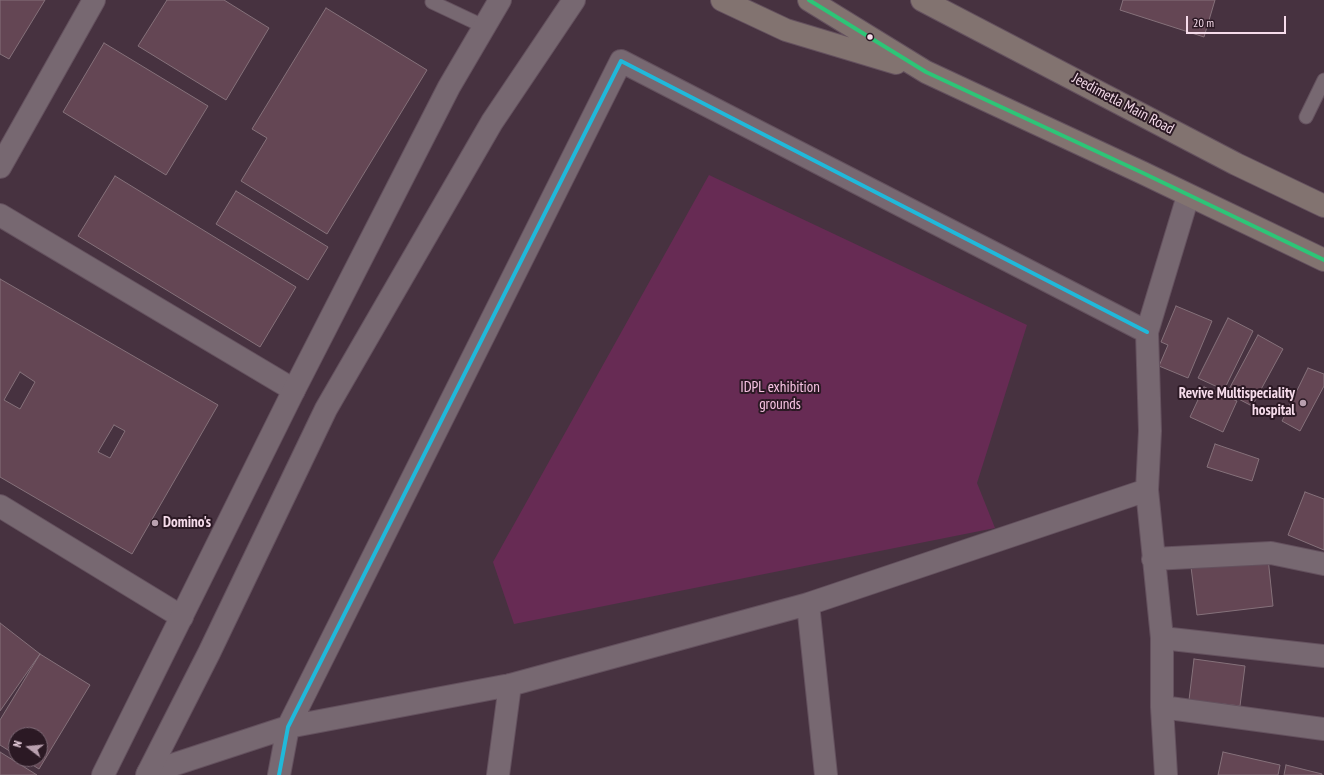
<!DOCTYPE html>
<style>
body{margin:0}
#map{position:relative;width:1324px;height:775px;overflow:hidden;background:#473240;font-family:"PT Sans Narrow",sans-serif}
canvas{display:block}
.north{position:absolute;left:8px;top:727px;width:40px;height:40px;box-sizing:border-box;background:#2b1924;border:1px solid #7c6774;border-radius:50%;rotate:286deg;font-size:11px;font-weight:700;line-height:16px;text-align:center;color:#f6dceb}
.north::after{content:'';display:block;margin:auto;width:14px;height:18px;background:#b9a0af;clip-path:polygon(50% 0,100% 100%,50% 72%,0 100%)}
.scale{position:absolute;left:1186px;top:16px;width:100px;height:18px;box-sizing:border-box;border:2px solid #f6dceb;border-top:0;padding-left:5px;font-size:12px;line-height:14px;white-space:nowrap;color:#f6dceb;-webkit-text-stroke:3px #2b1924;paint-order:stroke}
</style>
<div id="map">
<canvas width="1324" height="775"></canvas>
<div class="north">N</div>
<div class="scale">20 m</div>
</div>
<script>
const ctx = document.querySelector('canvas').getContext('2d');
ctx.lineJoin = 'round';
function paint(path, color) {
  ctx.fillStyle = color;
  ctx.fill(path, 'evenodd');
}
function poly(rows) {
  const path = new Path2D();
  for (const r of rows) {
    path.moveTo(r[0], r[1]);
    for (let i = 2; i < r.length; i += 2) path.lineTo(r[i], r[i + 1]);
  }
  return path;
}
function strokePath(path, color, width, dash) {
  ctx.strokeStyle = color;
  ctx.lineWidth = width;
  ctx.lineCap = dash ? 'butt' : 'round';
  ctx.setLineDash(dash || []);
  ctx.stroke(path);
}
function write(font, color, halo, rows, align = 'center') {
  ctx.font = font + ' "PT Sans Narrow",sans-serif';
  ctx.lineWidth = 4;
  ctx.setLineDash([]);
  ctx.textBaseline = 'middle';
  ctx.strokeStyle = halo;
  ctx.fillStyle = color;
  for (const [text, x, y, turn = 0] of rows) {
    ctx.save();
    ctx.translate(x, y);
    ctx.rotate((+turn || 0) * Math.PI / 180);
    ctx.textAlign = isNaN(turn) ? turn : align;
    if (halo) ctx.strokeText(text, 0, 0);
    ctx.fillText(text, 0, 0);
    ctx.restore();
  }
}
paint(poly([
 [709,175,1027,325,977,483,995,528,514,624,493,562]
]), '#672b54');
const building = poly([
 [0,0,45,0,9,59,0,54,0,0],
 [167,0,224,0,269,28,226,100,138,46,167,0],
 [1123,0,1215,0,1204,37,1120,10,1123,0],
 [326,8,427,70,327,234,241,181,267,138,252,129,326,8],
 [104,43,208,106,166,175,63,112,104,43],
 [115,176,296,287,260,347,78,236,115,176],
 [236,191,328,247,308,280,216,224,236,191],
 [0,279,218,405,132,554,0,477,0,279],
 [20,372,35,382,20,409,4,400,20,372],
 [114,425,125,431,110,458,98,452,114,425],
 [1176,306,1212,321,1188,378,1159,366,1168,345,1161,342,1176,306],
 [1228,318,1253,331,1224,390,1198,378,1228,318],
 [1258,335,1283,349,1252,406,1227,393,1258,335],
 [1308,368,1324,374,1324,386,1300,431,1282,421,1308,368],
 [1204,387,1237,401,1223,432,1190,417,1204,387],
 [1215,444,1259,459,1252,481,1207,467,1215,444],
 [1305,492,1324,499,1324,550,1288,535,1305,492],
 [1268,558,1273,606,1197,615,1191,567,1268,558],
 [0,623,40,654,0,711,0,623],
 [40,654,90,685,39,769,23,759,40,759,40,735,16,735,16,755,0,745,0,720,40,654],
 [1194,659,1245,666,1240,706,1189,700,1194,659],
 [0,752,37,775,0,775,0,752],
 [1223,752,1280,765,1278,775,1218,775,1223,752],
 [1286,765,1322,774,1322,775,1284,775,1286,765]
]);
paint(building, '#644654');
strokePath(building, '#85717a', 1);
const service = poly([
 [432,2,485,27],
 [1306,117,1324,80]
]);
const minor = poly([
 [0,167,94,0],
 [0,215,294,390],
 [0,506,182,617],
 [1153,559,1271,553,1324,564],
 [808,604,826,775],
 [1162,638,1324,656],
 [1162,707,1324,729],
 [148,773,288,727,510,685,808,604,1147,490],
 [279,775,288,727,621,61,1147,332],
 [498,775,510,685],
 [1166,775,1162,707,1162,638,1147,490,1150,431,1147,332,1188,196]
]);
const tertiary = poly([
 [103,775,294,390,449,87,500,0],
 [147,775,209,653,326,409,492,122,574,0]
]);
const primary = poly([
 [722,0,786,30,896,63],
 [809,0,926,72,1143,173,1324,260],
 [922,0,1236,164,1324,206]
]);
strokePath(service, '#64515e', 15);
strokePath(minor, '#64515e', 24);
strokePath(tertiary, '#64515e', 24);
strokePath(primary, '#64515e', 24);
strokePath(service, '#776871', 13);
strokePath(minor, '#776871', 22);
strokePath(tertiary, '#776871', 22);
strokePath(primary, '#827370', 22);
strokePath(poly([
 [809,0,926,72,1143,173,1324,260]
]), '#2dc577', 4);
strokePath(poly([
 [279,775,288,727,621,61,1147,332]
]), '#20b9da', 4);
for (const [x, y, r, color] of [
 [870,37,3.5,"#f6dceb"],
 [1303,403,4,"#b9a0af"],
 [155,523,4,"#b9a0af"]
]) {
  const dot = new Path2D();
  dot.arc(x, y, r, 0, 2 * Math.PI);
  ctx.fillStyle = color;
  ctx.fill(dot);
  strokePath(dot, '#2b1924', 1.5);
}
write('15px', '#f6dceb', '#2b1924', [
 ["Jeedimetla Main Road",1123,104,28]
]);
write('15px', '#f7c3e3', '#2b1924', [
 ["IDPL exhibition",780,388],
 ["grounds",780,405]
]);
write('bold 15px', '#f6dceb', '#2b1924', [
 ["Revive Multispeciality",1295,394],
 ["hospital",1295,411],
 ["Domino's",163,523,"left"]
], 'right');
</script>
